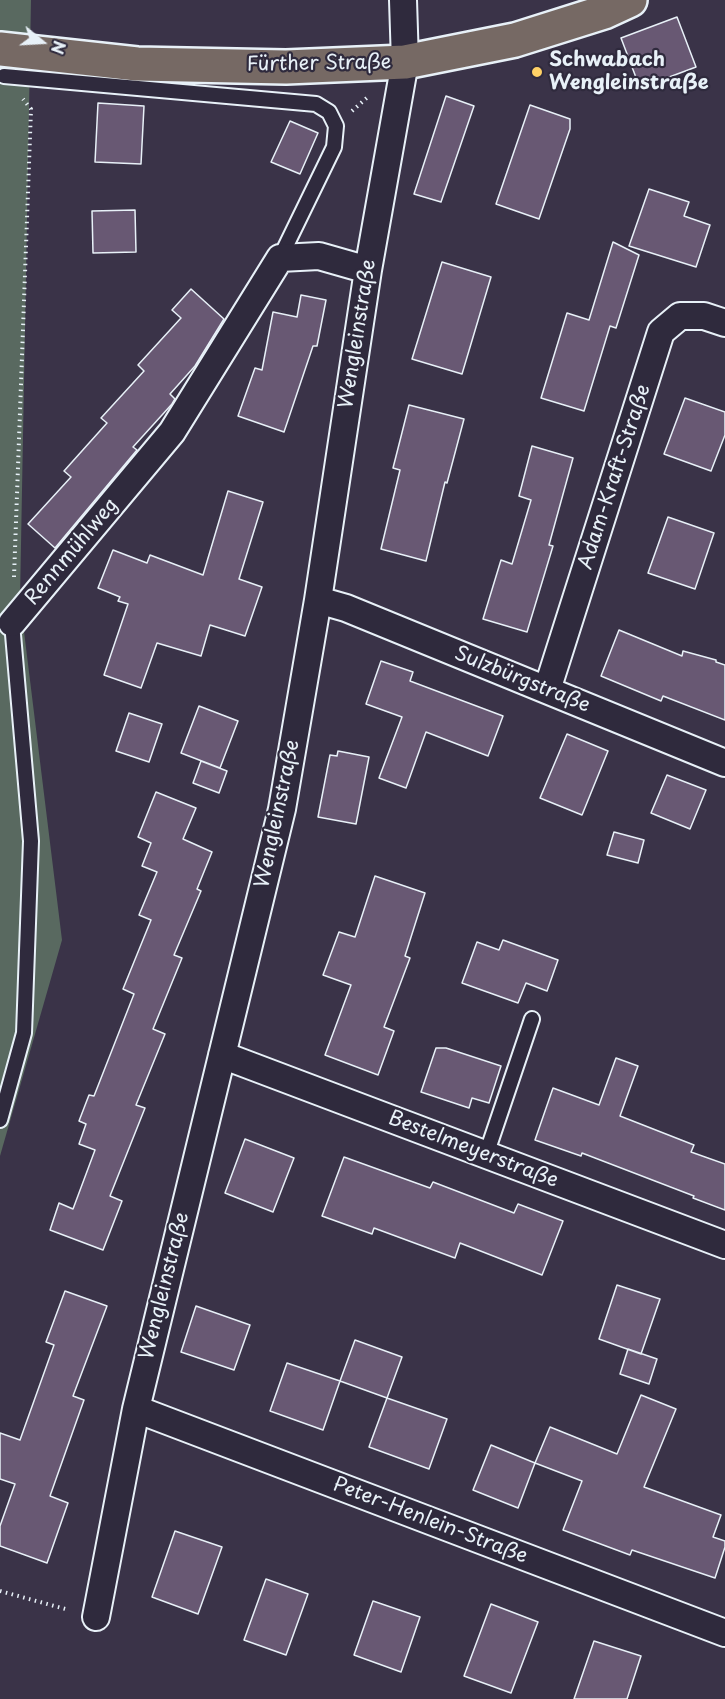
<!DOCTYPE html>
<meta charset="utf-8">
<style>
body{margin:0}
#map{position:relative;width:725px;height:1699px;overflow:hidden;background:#3a3348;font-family:"Playpen Sans",sans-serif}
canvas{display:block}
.north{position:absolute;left:12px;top:12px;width:60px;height:60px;-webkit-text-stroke:4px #2f2a3d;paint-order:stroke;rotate:108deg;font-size:16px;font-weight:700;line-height:24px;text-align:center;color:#e8f1f8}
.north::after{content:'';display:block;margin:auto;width:21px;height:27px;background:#e8f1f8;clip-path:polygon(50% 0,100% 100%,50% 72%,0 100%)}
</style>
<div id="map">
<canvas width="725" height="1699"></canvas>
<div class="north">N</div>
</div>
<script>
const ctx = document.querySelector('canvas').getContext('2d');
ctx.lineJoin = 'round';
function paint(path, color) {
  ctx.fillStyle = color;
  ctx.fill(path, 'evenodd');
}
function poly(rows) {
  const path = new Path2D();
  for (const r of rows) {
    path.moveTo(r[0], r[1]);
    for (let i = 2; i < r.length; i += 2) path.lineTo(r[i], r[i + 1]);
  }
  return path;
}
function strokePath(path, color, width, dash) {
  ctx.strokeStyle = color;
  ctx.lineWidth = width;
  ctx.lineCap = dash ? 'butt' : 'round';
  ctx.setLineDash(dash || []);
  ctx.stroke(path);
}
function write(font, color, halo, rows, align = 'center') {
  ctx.font = font + ' "Playpen Sans",sans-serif';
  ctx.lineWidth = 4.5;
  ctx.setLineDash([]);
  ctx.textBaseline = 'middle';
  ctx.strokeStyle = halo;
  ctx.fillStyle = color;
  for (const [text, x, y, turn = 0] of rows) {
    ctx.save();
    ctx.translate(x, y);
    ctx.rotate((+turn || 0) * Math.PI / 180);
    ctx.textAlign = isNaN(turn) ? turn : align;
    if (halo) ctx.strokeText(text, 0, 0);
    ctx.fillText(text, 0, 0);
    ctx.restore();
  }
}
paint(poly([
 [0,0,31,0,20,599,62,940,0,1156]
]), '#596960');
const building = poly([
 [677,17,696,67,640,88,621,38,677,17],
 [446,96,474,106,441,202,414,194,446,96],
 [98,103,144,106,141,164,95,162,98,103],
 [530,105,570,119,570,129,539,219,496,204,530,105],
 [290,121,318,133,300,174,271,162,290,121],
 [649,189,689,202,684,216,710,225,696,267,629,246,649,189],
 [135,210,136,252,93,253,92,211,135,210],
 [613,242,639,255,616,328,610,326,584,411,541,398,567,313,589,320,613,242],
 [442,262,491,277,462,374,412,359,442,262],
 [191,289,224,319,195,366,170,394,175,399,172,404,133,447,137,450,55,548,28,524,71,477,64,471,107,423,101,418,144,371,138,365,181,318,172,310,191,289],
 [301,295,326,300,317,346,313,346,284,432,238,416,255,368,262,370,273,312,297,317,301,295],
 [685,398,725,412,725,435,711,471,664,454,685,398],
 [409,405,464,419,447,483,445,482,426,561,381,549,400,470,393,468,409,405],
 [532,446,573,458,549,545,553,546,527,632,483,619,501,560,512,564,531,500,519,496,532,446],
 [228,491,263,502,239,579,262,587,245,636,210,625,201,656,157,643,141,688,104,675,128,604,118,601,120,597,98,588,113,550,147,563,150,555,203,575,228,491],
 [668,517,714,533,695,589,648,573,668,517],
 [619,630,682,656,683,651,716,660,716,662,725,665,725,720,663,696,661,701,601,676,619,630],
 [381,661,413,672,410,681,503,716,488,756,426,732,406,788,379,778,402,717,366,704,381,661],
 [199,706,238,721,220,768,181,753,199,706],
 [129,713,162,724,149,762,116,751,129,713],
 [567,734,608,751,582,815,540,798,567,734],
 [338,751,369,757,356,824,318,817,330,755,337,756,338,751],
 [201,761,227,771,219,793,193,783,201,761],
 [667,775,706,790,690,829,651,813,667,775],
 [156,792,196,808,183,839,212,852,197,889,201,891,174,955,182,958,153,1029,165,1034,136,1105,145,1108,110,1196,122,1201,103,1250,50,1230,59,1203,73,1209,95,1150,79,1144,86,1124,79,1121,89,1095,94,1096,134,994,123,989,151,920,139,915,157,872,142,866,151,843,138,837,156,792],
 [614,832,644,840,638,863,607,855,614,832],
 [375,876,425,893,405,956,410,958,384,1027,394,1031,378,1075,325,1055,351,985,323,975,339,932,355,937,375,876],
 [503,940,558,960,547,991,526,983,518,1003,462,983,477,942,499,950,503,940],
 [436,1048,446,1048,501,1066,489,1103,472,1098,469,1108,421,1092,436,1048],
 [616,1058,638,1066,620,1116,694,1145,691,1152,725,1164,725,1210,693,1198,694,1196,582,1153,581,1156,535,1140,553,1088,599,1105,616,1058],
 [245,1139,294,1158,273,1212,225,1193,245,1139],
 [344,1157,430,1188,433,1182,514,1213,518,1204,563,1221,542,1275,460,1243,455,1258,374,1228,372,1234,322,1216,344,1157],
 [617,1285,660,1299,641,1354,599,1339,617,1285],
 [65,1291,107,1306,73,1396,84,1400,50,1496,68,1503,47,1563,0,1546,0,1526,15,1484,0,1479,0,1433,20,1440,54,1345,46,1342,65,1291],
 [196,1306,250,1325,234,1370,181,1352,196,1306],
 [355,1340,402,1357,387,1398,340,1381,355,1340],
 [628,1349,657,1359,649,1384,620,1374,628,1349],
 [287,1363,340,1381,323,1430,270,1411,287,1363],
 [641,1395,676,1409,644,1487,721,1515,713,1537,725,1541,725,1547,715,1578,632,1550,630,1555,563,1530,582,1481,535,1463,550,1427,617,1454,641,1395],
 [387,1398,447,1419,429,1469,369,1447,387,1398],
 [491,1445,535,1463,518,1508,473,1490,491,1445],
 [175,1531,222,1547,198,1614,152,1597,175,1531],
 [266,1579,308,1594,286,1655,244,1640,266,1579],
 [373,1601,420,1617,401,1672,354,1655,373,1601],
 [491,1604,538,1622,511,1693,464,1676,491,1604],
 [594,1641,641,1656,627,1699,574,1699,594,1641]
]);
paint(building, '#685873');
strokePath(building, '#e8f1f8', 1.5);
const lane = poly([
 [4,76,316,104,329,112,336,126,334,147,280,258],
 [0,1120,24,1033,31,841,12,623],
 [486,1155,532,1019]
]);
const street = poly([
 [318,600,346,608,725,763],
 [12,623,172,432,280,258,319,256,368,270],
 [547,690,661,332,680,316,704,316,725,323],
 [222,1055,725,1245],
 [136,1409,725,1633],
 [96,1617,136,1409,282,809,318,600,368,270,405,62,403,0]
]);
const primary = poly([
 [0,49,137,64,286,67,405,62,515,40,604,12,630,0]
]);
strokePath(lane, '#e8f1f8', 18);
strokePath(street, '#e8f1f8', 30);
strokePath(primary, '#e8f1f8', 38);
strokePath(poly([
 [352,111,369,96],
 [14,577,31,109,23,99],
 [0,1591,69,1610]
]), '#e8f1f8', 4, [1.5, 4.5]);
strokePath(lane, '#2f2a3d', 14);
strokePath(street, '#2f2a3d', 26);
strokePath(primary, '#766964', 33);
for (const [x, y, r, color] of [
 [537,72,6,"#ffd166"]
]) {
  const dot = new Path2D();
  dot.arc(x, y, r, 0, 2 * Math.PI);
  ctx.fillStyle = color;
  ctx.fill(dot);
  strokePath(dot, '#2f2a3d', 2);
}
write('bold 20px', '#e8f1f8', '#2f2a3d', [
 ["Schwabach",549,60],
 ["Wengleinstraße",549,83]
], 'left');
write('20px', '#e8f1f8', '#2f2a3d', [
 ["Fürther Straße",319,64,-1],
 ["Wengleinstraße",358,334,-81],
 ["Adam-Kraft-Straße",615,477,-72],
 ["Rennmühlweg",72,552,-50],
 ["Sulzbürgstraße",522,680,22],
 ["Wengleinstraße",278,814,-78],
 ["Bestelmeyerstraße",473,1150,21],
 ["Wengleinstraße",165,1286,-76],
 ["Peter-Henlein-Straße",430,1521,21]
]);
</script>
